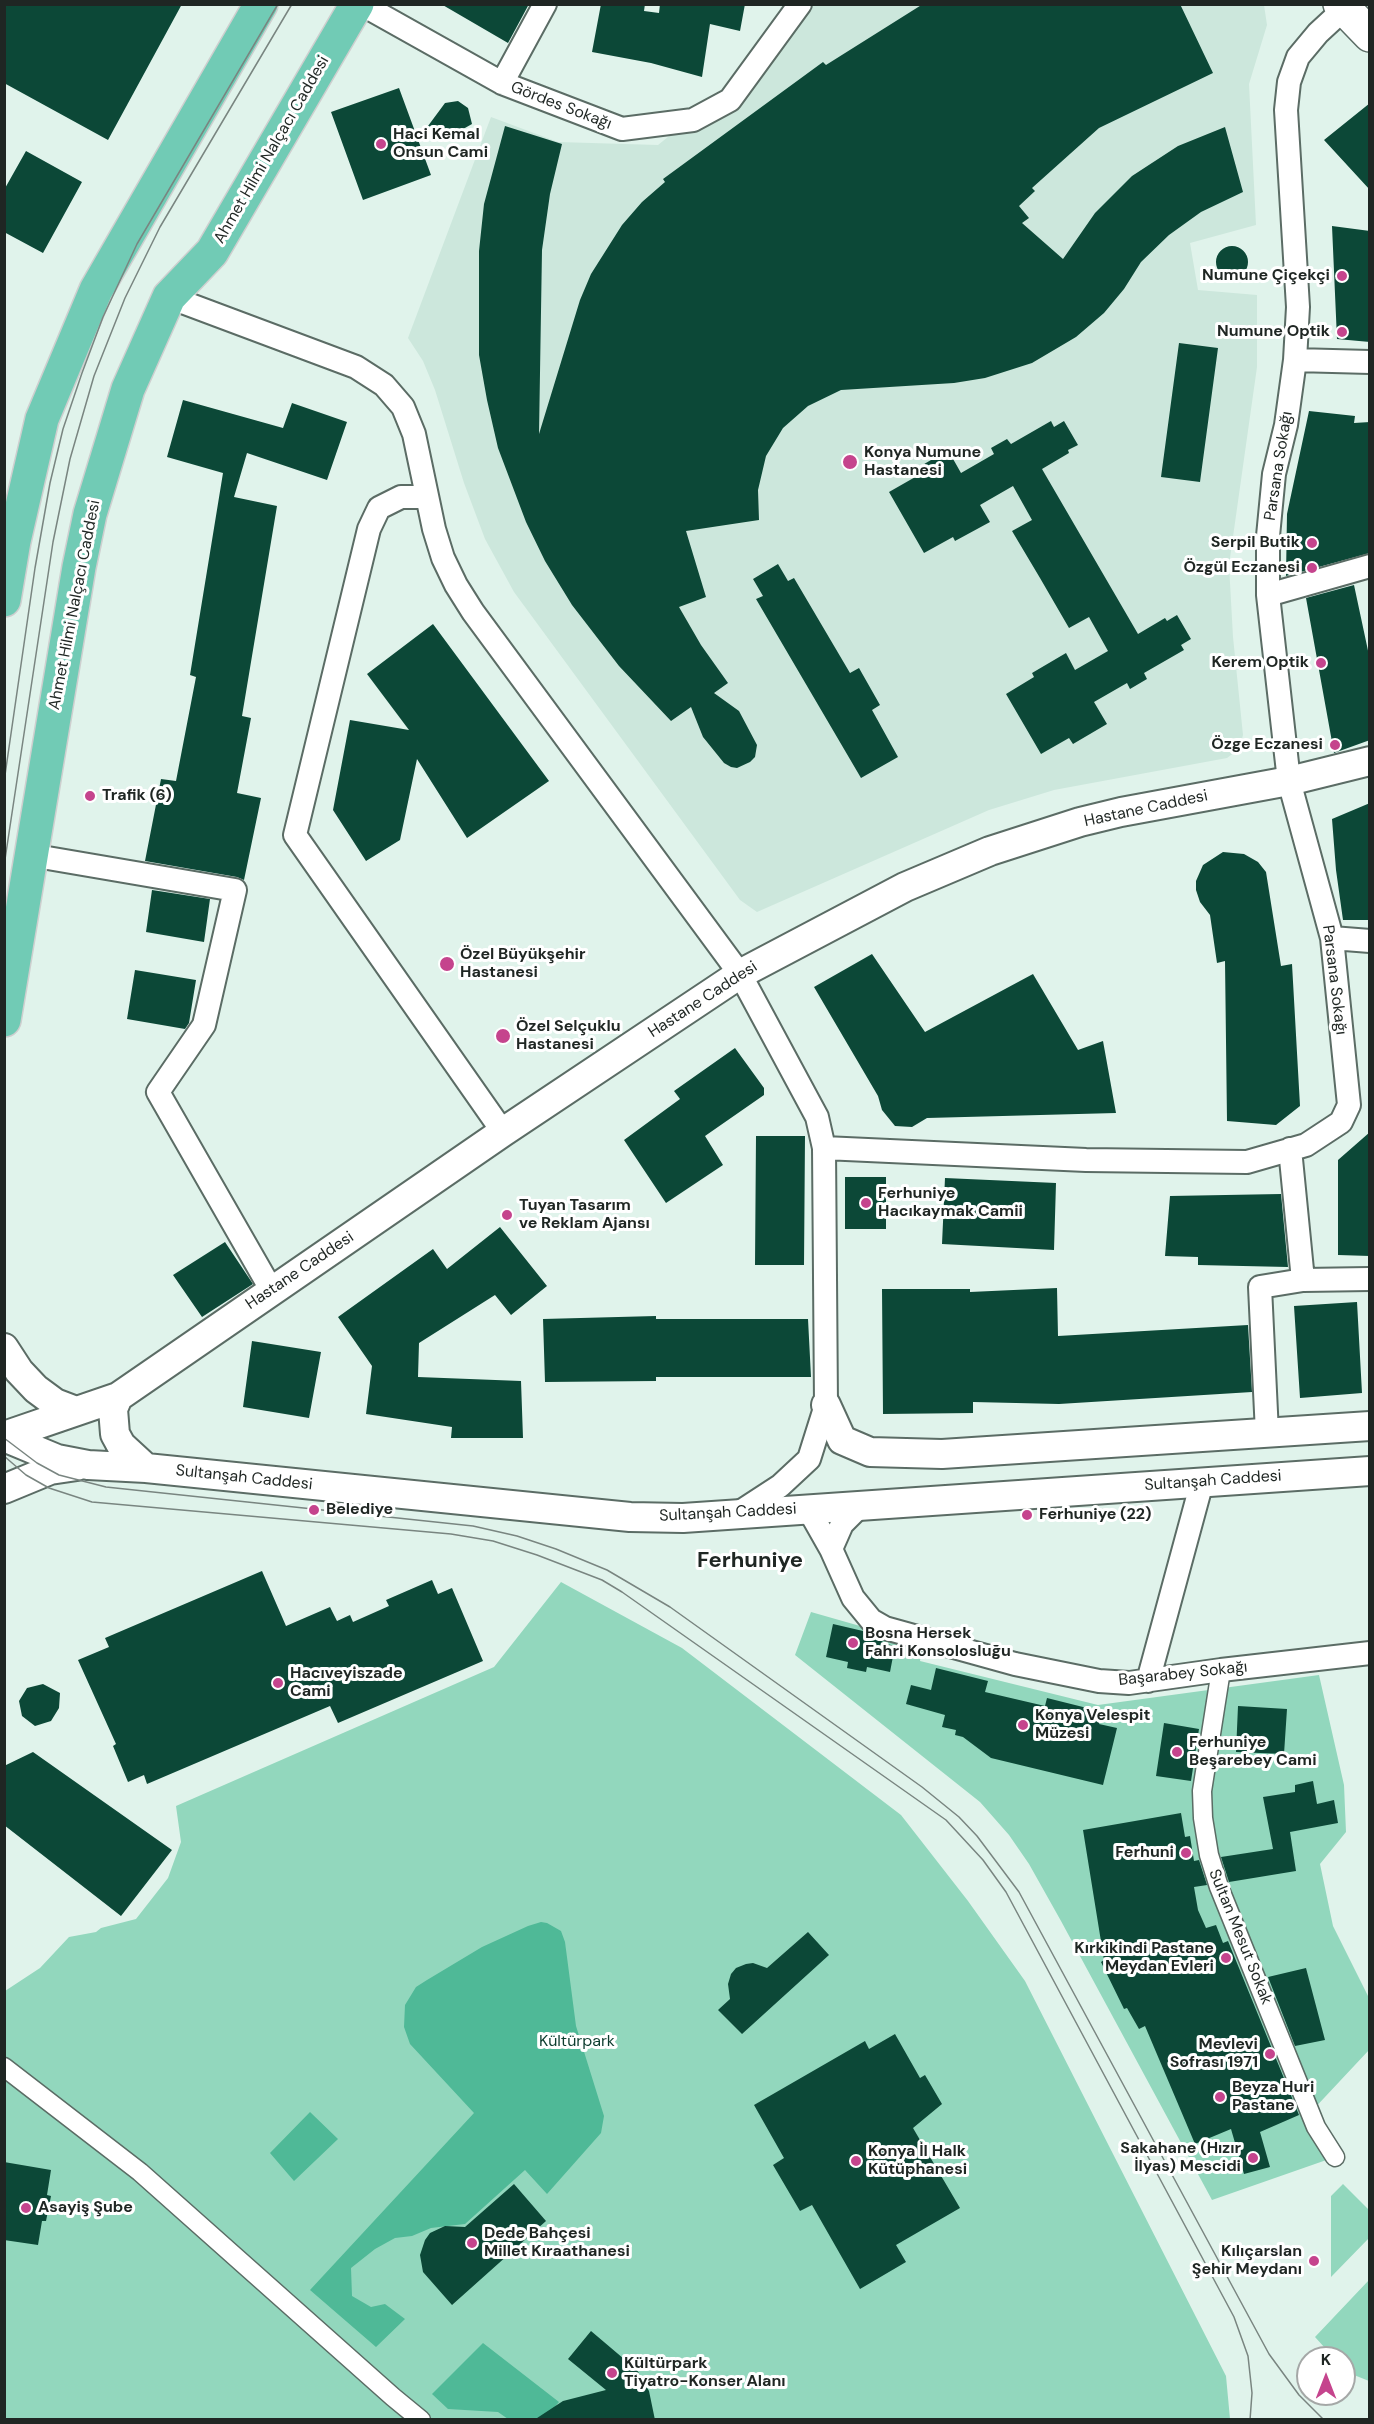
<!DOCTYPE html>
<meta charset="utf-8">
<style>
body{margin:0}
#map{position:relative;width:1374px;height:2424px;overflow:hidden;background:#e0f3eb;font-family:"DM Sans",sans-serif}
canvas{display:block}
.frame{position:absolute;inset:0;border:6px solid #1f2623;pointer-events:none}
.north{position:absolute;left:1296px;top:2346px;width:60px;height:60px;box-sizing:border-box;background:#fff;border:2px solid #a5a8a7;border-radius:50%;rotate:0deg;font-size:16px;font-weight:700;line-height:24px;text-align:center;color:#1f2623}
.north::after{content:'';display:block;margin:auto;width:21px;height:27px;background:#c5448d;clip-path:polygon(50% 0,100% 100%,50% 72%,0 100%)}
</style>
<div id="map">
<canvas width="1374" height="2424"></canvas>
<div class="frame"></div>
<div class="north">K</div>
</div>
<script>
const ctx = document.querySelector('canvas').getContext('2d');
ctx.lineJoin = 'round';
function paint(path, color) {
  ctx.fillStyle = color;
  ctx.fill(path, 'evenodd');
}
function poly(rows) {
  const path = new Path2D();
  for (const r of rows) {
    if (r.length === 3) {
      path.moveTo(r[0] + r[2], r[1]);
      path.arc(r[0], r[1], r[2], 0, 2 * Math.PI);
      continue;
    }
    path.moveTo(r[0], r[1]);
    for (let i = 2; i < r.length; i += 2) path.lineTo(r[i], r[i + 1]);
  }
  return path;
}
function strokePath(path, color, width, dash) {
  ctx.strokeStyle = color;
  ctx.lineWidth = width;
  ctx.lineCap = dash ? 'butt' : 'round';
  ctx.setLineDash(dash || []);
  ctx.stroke(path);
}
function write(font, color, halo, rows, align = 'center') {
  ctx.font = font + ' "DM Sans",sans-serif';
  ctx.lineWidth = 6;
  ctx.setLineDash([]);
  ctx.textBaseline = 'middle';
  ctx.strokeStyle = halo;
  ctx.fillStyle = color;
  for (const [text, x, y, turn = 0] of rows) {
    ctx.save();
    ctx.translate(x, y);
    ctx.rotate((+turn || 0) * Math.PI / 180);
    ctx.textAlign = isNaN(turn) ? turn : align;
    if (halo) ctx.strokeText(text, 0, 0);
    ctx.fillText(text, 0, 0);
    ctx.restore();
  }
}
paint(poly([
 [785,5,1264,5,1267,25,1249,84,1256,225,1190,243,1198,290,1257,295,1257,367,1229,565,1233,637,1243,735,1239,749,1227,758,1054,790,989,810,757,912,740,900,514,592,485,539,464,483,435,390,423,361,408,338,491,117,558,142,658,145,740,79]
]), '#cce7dc');
paint(poly([
 [561,1582,682,1648,901,1815,968,1901,1025,1981,1226,2376,1230,2419,5,2420,5,1991,40,1968,69,1937,96,1932,101,1928,136,1919,168,1878,181,1842,176,1806,494,1667],
 [811,1612,923,1644,920,1661,1098,1705,1319,1675,1344,1785,1346,1832,1320,1864,1333,1926,1370,2000,1369,2050,1310,2113,1335,2157,1212,2200,1061,1921,1029,1864,1009,1835,980,1802,795,1655],
 [1343,2184,1369,2210,1369,2238,1331,2277,1331,2196],
 [1369,2280,1369,2381,1354,2375,1344,2368,1344,2358,1334,2358,1315,2337]
]), '#92d7bd');
paint(poly([
 [541,1922,547,1923,561,1931,565,1942,576,2026,604,2116,601,2133,547,2194,525,2170,465,2224,431,2228,412,2236,395,2238,375,2249,351,2268,352,2296,371,2307,385,2304,405,2319,376,2347,310,2290,474,2113,410,2044,404,2027,405,2005,416,1987,427,1980,482,1947,528,1926],
 [310,2112,338,2139,294,2181,270,2153],
 [483,2343,559,2402,552,2410,548,2419,508,2419,498,2412,448,2409,432,2394]
]), '#4fb997');
paint(poly([
 [4,4,182,4,108,140,4,83],
 [441,4,529,4,508,43],
 [601,4,645,4,644,11,659,13,660,4,745,4,740,31,710,24,702,77,651,63,592,52],
 [923,4,1180,4,1213,73,1099,128,1032,188,1035,191,1019,206,1029,218,1022,223,1063,259,1095,213,1132,176,1178,146,1225,127,1243,192,1201,212,1169,235,1141,262,1124,289,1104,313,1076,337,1032,363,985,378,954,383,841,390,808,406,783,428,766,456,758,490,759,520,686,531,706,597,679,607,701,645,728,683,714,693,739,711,757,745,755,757,750,762,737,768,731,767,724,763,703,737,691,707,671,721,619,666,572,605,545,561,526,522,498,448,487,400,479,355,479,251,484,204,505,126,562,144,550,194,542,250,539,434,580,300,591,274,622,225,642,202,665,182,663,179,823,62,826,65],
 [399,88,431,175,363,200,331,112],
 [458,101,468,108,472,124,456,133,428,126,445,103],
 [1370,103,1370,190,1324,140],
 [26,151,82,182,43,253,4,232,4,190],
 [1332,226,1370,231,1370,342,1337,339],
 [1232,262,16],
 [1179,343,1218,348,1200,482,1161,477],
 [183,400,283,428,292,403,347,422,327,480,247,453,234,497,277,506,242,716,251,718,237,793,261,798,244,880,237,877,145,861,161,779,176,781,196,677,190,675,223,473,167,457],
 [1309,411,1355,416,1354,423,1370,422,1370,553,1286,576,1287,514],
 [1051,421,1054,427,1064,421,1078,445,1068,450,1069,453,1042,469,1138,634,1165,618,1167,621,1177,615,1191,639,1181,645,1184,650,1144,673,1147,679,1130,689,1127,683,1094,702,1107,724,1073,744,1069,738,1041,754,1006,694,1034,677,1032,673,1066,653,1075,670,1108,651,1089,617,1069,628,1040,578,1012,531,1032,520,1013,486,980,505,990,522,955,541,953,537,924,553,889,492,917,476,914,470,948,450,961,473,994,454,991,448,1007,439,1011,444],
 [778,564,788,581,794,578,850,673,859,668,880,705,872,710,898,757,861,778,756,599,763,596,753,579],
 [1354,585,1370,660,1370,740,1334,753,1306,598],
 [433,624,549,781,467,838,417,759,400,840,366,861,333,810,350,720,409,730,367,674],
 [1370,803,1370,920,1343,920,1336,870,1332,819],
 [1223,852,1244,854,1258,862,1266,872,1281,966,1292,964,1300,1106,1276,1125,1227,1121,1225,961,1217,963,1210,915,1200,902,1196,890,1196,881,1203,865],
 [152,890,210,899,204,942,146,932],
 [872,954,925,1032,1033,974,1078,1050,1103,1041,1116,1113,927,1118,912,1127,895,1126,882,1110,878,1096,814,987],
 [135,970,196,980,189,1023,185,1029,127,1019],
 [735,1048,764,1088,764,1095,705,1136,723,1165,666,1203,624,1140,680,1099,674,1091],
 [1370,1132,1370,1256,1338,1255,1338,1160],
 [756,1136,805,1136,804,1265,755,1265],
 [845,1177,886,1177,886,1229,845,1229],
 [945,1178,1056,1183,1054,1250,942,1244],
 [1281,1194,1288,1267,1198,1265,1198,1257,1165,1256,1170,1196],
 [500,1227,547,1286,511,1315,495,1295,419,1343,418,1377,521,1381,523,1438,451,1438,452,1427,366,1414,372,1366,338,1317,433,1249,447,1269],
 [225,1242,253,1284,202,1317,173,1275],
 [1057,1288,1058,1336,1248,1325,1252,1392,1059,1404,973,1402,973,1413,883,1414,882,1289,970,1289,970,1292],
 [1357,1302,1362,1393,1300,1398,1294,1306],
 [656,1316,656,1319,808,1319,811,1377,656,1377,656,1381,545,1382,543,1319],
 [252,1341,321,1352,309,1418,243,1407],
 [262,1571,286,1626,330,1607,337,1621,350,1615,353,1622,389,1606,386,1600,432,1580,438,1594,452,1588,483,1661,338,1723,330,1706,147,1784,144,1775,128,1782,113,1746,116,1744,78,1660,109,1647,105,1638],
 [833,1624,863,1631,887,1644,895,1646,890,1672,867,1667,866,1672,847,1668,848,1662,826,1657],
 [936,1668,988,1681,985,1692,1045,1706,1047,1698,1103,1712,1099,1724,1117,1728,1103,1785,991,1758,963,1737,955,1735,956,1730,942,1727,945,1715,906,1704,911,1685,931,1690],
 [43,1684,60,1693,59,1708,51,1721,35,1726,22,1716,19,1701,27,1688],
 [1238,1706,1287,1709,1284,1754,1236,1752],
 [1164,1723,1199,1729,1191,1781,1156,1776],
 [33,1752,172,1850,121,1916,4,1825,4,1766],
 [1313,1781,1317,1804,1334,1800,1338,1823,1290,1832,1296,1871,1229,1882,1221,1857,1273,1849,1263,1797,1295,1792,1295,1785],
 [1181,1813,1185,1837,1190,1836,1194,1861,1199,1860,1207,1885,1194,1887,1198,1910,1206,1928,1216,1925,1223,1943,1228,1941,1299,2115,1260,2132,1270,2167,1244,2174,1231,2129,1195,2144,1145,2026,1139,2029,1127,2008,1124,2009,1101,1962,1104,1960,1083,1830],
 [808,1932,829,1955,742,2034,718,2010,730,1999,728,1984,731,1974,736,1968,746,1964,753,1963,767,1968],
 [1306,1968,1325,2040,1295,2046,1268,1977],
 [895,2034,920,2078,925,2075,942,2104,913,2128,960,2208,896,2245,906,2262,860,2289,812,2205,800,2211,773,2165,784,2158,754,2105,865,2041,869,2049],
 [4,2162,51,2170,47,2195,51,2196,46,2221,42,2221,38,2245,4,2240],
 [514,2184,546,2221,452,2305,423,2272,420,2255,425,2240,430,2233,445,2226,465,2227],
 [591,2331,637,2370,649,2391,655,2420,534,2420,563,2401,606,2390,568,2359]
]), '#0c4837');
const pedestrian = poly([
 [1221,1670,1202,1791,1203,1818,1209,1855,1219,1887,1316,2127,1335,2157],
 [4,2067,140,2172,393,2397,421,2420]
]);
const minor = poly([
 [361,4,502,83,622,129,693,120,730,100,800,4],
 [502,83,545,4],
 [169,297,356,367,384,385,403,407,414,434,434,529,443,558,456,585,473,612,740,974,817,1117,824,1148,826,1405,809,1459,780,1486,737,1514],
 [1295,360,1370,362],
 [426,497,401,497,379,508,369,529,295,835,503,1132],
 [1268,595,1370,566],
 [30,855,235,890,204,1025,158,1092,272,1291],
 [1332,938,1370,941],
 [824,1148,1086,1160,1247,1162,1306,1145,1341,1122,1349,1105,1332,938,1289,781,1268,595,1268,536,1274,474,1286,425,1295,360,1298,307,1286,110,1289,82,1298,57,1318,33,1344,9],
 [1290,1149,1303,1280],
 [1267,1433,1260,1287,1303,1280,1370,1279],
 [806,1509,814,1519,831,1549,853,1598,871,1620,885,1628,1015,1664,1099,1681,1129,1683,1221,1670,1370,1653],
 [831,1549,842,1524,859,1507],
 [1148,1681,1202,1482]
]);
const tertiary = poly([
 [4,1348,19,1371,36,1389,55,1403,76,1411],
 [118,1397,113,1409,115,1434,121,1445,146,1468],
 [826,1405,842,1440,870,1452,942,1454,1370,1426],
 [4,1436,118,1397,503,1132,740,974,905,887,990,851,1080,822,1121,812,1289,781,1370,761],
 [4,1437,57,1459,88,1465,146,1468,630,1517,683,1518,1370,1471],
 [4,1489,50,1470,77,1466]
]);
const secondary = poly([
 [1340,4,1370,35]
]);
const primary = poly([
 [4,600,14,541,42,419,96,290,261,4],
 [4,1020,79,567,90,514,128,389,169,297,212,252,357,4]
]);
strokePath(pedestrian, '#5b6c65', 21);
strokePath(minor, '#5b6c65', 26);
strokePath(tertiary, '#5b6c65', 32);
strokePath(secondary, '#5b6c65', 36);
strokePath(primary, '#cecfcf', 36);
strokePath(pedestrian, '#fff', 18);
strokePath(minor, '#fff', 22);
strokePath(tertiary, '#fff', 28);
strokePath(secondary, '#fff', 33);
strokePath(primary, '#71cbb5', 33);
strokePath(poly([
 [4,782,35,568,50,483,63,429,82,373,103,317,137,244,278,4],
 [4,866,53,542,70,459,94,376,125,298,160,227,292,4],
 [4,1438,37,1463,59,1475,106,1487,473,1526,517,1536,556,1549,607,1570,670,1607,922,1787,959,1817,977,1836,1019,1892,1269,2354,1299,2395,1324,2420],
 [4,1456,26,1475,49,1488,92,1502,451,1534,493,1541,537,1555,602,1580,622,1592,946,1820,983,1860,1006,1892,1234,2317,1248,2356,1252,2393,1250,2420]
]), '#798580', 1.5);
for (const [x, y, r, color] of [
 [381,144,6,"#c5448d"],
 [1342,276,6,"#c5448d"],
 [1342,332,6,"#c5448d"],
 [850,462,8,"#c5448d"],
 [1312,543,6,"#c5448d"],
 [1312,568,6,"#c5448d"],
 [1321,663,6,"#c5448d"],
 [1335,745,6,"#c5448d"],
 [90,796,6,"#c5448d"],
 [447,964,8,"#c5448d"],
 [503,1036,8,"#c5448d"],
 [866,1203,6,"#c5448d"],
 [507,1215,6,"#c5448d"],
 [314,1510,6,"#c5448d"],
 [1027,1515,6,"#c5448d"],
 [853,1643,6,"#c5448d"],
 [278,1683,6,"#c5448d"],
 [1023,1725,6,"#c5448d"],
 [1177,1752,6,"#c5448d"],
 [1186,1853,6,"#c5448d"],
 [1226,1958,6,"#c5448d"],
 [1270,2054,6,"#c5448d"],
 [1220,2097,6,"#c5448d"],
 [1253,2158,6,"#c5448d"],
 [856,2161,6,"#c5448d"],
 [26,2208,6,"#c5448d"],
 [472,2243,6,"#c5448d"],
 [1314,2261,6,"#c5448d"],
 [612,2373,6,"#c5448d"]
]) {
  const dot = new Path2D();
  dot.arc(x, y, r, 0, 2 * Math.PI);
  ctx.fillStyle = color;
  ctx.fill(dot);
  strokePath(dot, '#fff', 2);
}
write('16px', '#1f2623', '#fff', [
 ["Gördes Sokağı",561,106,21],
 ["Ahmet Hilmi Nalçacı Caddesi",272,150,-60],
 ["Parsana Sokağı",1279,466,-81],
 ["Ahmet Hilmi Nalçacı Caddesi",75,605,-79],
 ["Hastane Caddesi",1146,809,-12],
 ["Parsana Sokağı",1334,980,83],
 ["Hastane Caddesi",703,1000,-33],
 ["Hastane Caddesi",300,1271,-34],
 ["Sultanşah Caddesi",244,1478,6],
 ["Sultanşah Caddesi",1213,1481,-4],
 ["Sultanşah Caddesi",728,1513,-3],
 ["Başarabey Sokağı",1183,1674,-6],
 ["Sultan Mesut Sokak",1240,1937,68]
]);
write('bold 16px', '#1f2623', '#fff', [
 ["Haci Kemal",393,135],
 ["Onsun Cami",393,153],
 ["Numune Çiçekçi",1330,276,"right"],
 ["Numune Optik",1330,332,"right"],
 ["Konya Numune",864,453],
 ["Hastanesi",864,471],
 ["Serpil Butik",1300,543,"right"],
 ["Özgül Eczanesi",1300,568,"right"],
 ["Kerem Optik",1309,663,"right"],
 ["Özge Eczanesi",1323,745,"right"],
 ["Trafik (6)",102,796],
 ["Özel Büyükşehir",460,955],
 ["Hastanesi",460,973],
 ["Özel Selçuklu",516,1027],
 ["Hastanesi",516,1045],
 ["Ferhuniye",878,1194],
 ["Hacıkaymak Camii",878,1212],
 ["Tuyan Tasarım",519,1206],
 ["ve Reklam Ajansı",519,1224],
 ["Belediye",326,1510],
 ["Ferhuniye (22)",1039,1515],
 ["Bosna Hersek",865,1634],
 ["Fahri Konsolosluğu",865,1652],
 ["Hacıveyiszade",290,1674],
 ["Cami",290,1692],
 ["Konya Velespit",1035,1716],
 ["Müzesi",1035,1734],
 ["Ferhuniye",1189,1743],
 ["Beşarebey Cami",1189,1761],
 ["Ferhuni",1174,1853,"right"],
 ["Kırkikindi Pastane",1214,1949,"right"],
 ["Meydan Evleri",1214,1967,"right"],
 ["Mevlevi",1258,2045,"right"],
 ["Sofrası 1971",1258,2063,"right"],
 ["Beyza Huri",1232,2088],
 ["Pastane",1232,2106],
 ["Sakahane (Hızır",1241,2149,"right"],
 ["İlyas) Mescidi",1241,2167,"right"],
 ["Konya İl Halk",868,2152],
 ["Kütüphanesi",868,2170],
 ["Asayiş Şube",38,2208],
 ["Dede Bahçesi",484,2234],
 ["Millet Kıraathanesi",484,2252],
 ["Kılıçarslan",1302,2252,"right"],
 ["Şehir Meydanı",1302,2270,"right"],
 ["Kültürpark",624,2364],
 ["Tiyatro-Konser Alanı",624,2382]
], 'left');
write('16px', '#0c3c2e', '#fff', [
 ["Kültürpark",577,2042]
]);
write('bold 22px', '#1f2623', '#fff', [
 ["Ferhuniye",750,1561]
]);
</script>
